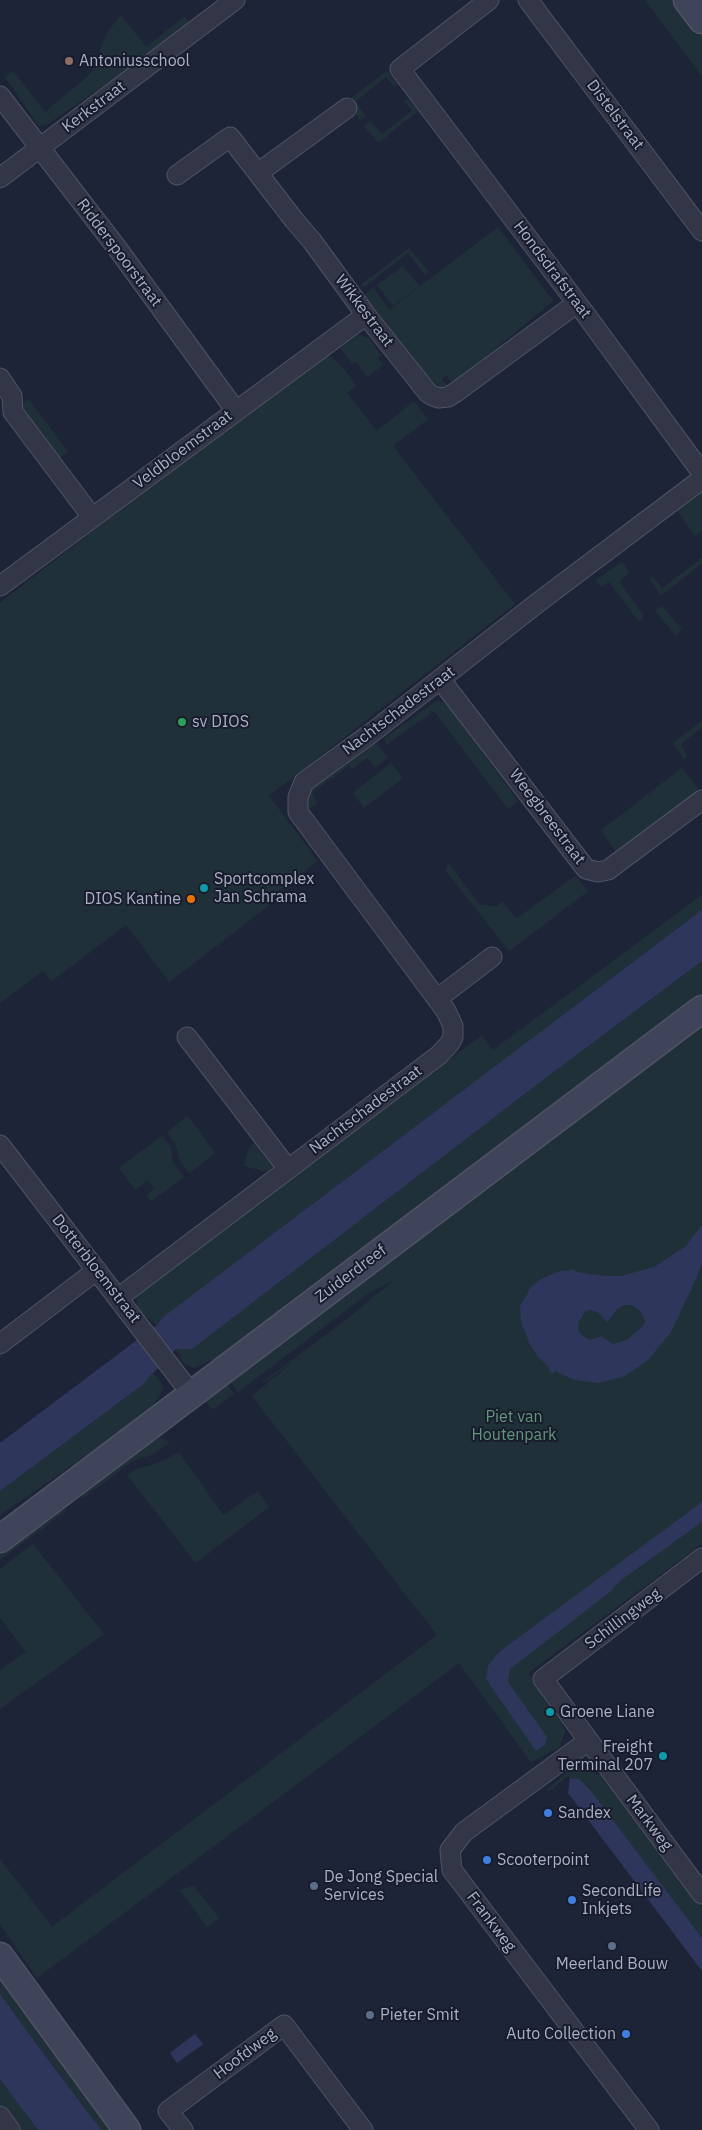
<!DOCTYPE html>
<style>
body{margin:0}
canvas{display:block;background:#1e2437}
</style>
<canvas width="702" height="2130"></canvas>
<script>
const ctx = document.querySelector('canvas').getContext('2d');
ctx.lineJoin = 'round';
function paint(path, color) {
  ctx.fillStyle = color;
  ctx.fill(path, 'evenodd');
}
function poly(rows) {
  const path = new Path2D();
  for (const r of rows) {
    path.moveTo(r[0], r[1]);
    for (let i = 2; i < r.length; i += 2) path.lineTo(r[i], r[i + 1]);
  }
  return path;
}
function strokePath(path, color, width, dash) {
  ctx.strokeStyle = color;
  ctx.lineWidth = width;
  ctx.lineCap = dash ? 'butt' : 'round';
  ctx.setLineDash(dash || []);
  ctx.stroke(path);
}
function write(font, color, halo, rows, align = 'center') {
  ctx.font = font + ' "IBM Plex Sans",sans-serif';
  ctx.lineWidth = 4;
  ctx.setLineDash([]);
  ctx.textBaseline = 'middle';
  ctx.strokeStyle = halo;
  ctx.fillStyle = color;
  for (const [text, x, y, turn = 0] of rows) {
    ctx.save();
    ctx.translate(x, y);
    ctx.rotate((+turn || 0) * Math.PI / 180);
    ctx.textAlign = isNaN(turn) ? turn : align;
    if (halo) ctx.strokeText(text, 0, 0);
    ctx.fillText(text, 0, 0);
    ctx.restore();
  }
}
paint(poly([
 [645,0,676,0,702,34,702,76],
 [121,15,146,47,184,17,189,23,151,54,46,125,39,126,5,77,13,71,45,112,88,76,101,62,100,49,107,33],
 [387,71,397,85,394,86,386,77,355,102,366,116,360,120,347,101],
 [407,99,418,111,378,143,364,126,370,121,382,134,412,111,404,100],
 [498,227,553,301,453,384,446,375,442,379,449,388,441,391,431,389,363,297,373,287,389,310],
 [409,248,429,272,425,275,408,253,363,288,361,285],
 [403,266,419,286,393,306,377,285],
 [358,335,369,338,381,355,378,358,383,365,367,377,356,362,352,363,340,348],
 [327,353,345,370,356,386,347,393,377,431,414,401,428,419,393,446,515,604,269,796,318,861,267,900,270,904,266,908,169,982,126,925,52,981,43,971,0,1003,0,603,175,467],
 [29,399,68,452,54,462,21,418,22,405],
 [702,492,702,530,695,536,677,510],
 [702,558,702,563,661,596,649,578,652,576,662,588],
 [622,562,629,572,619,582,644,616,639,622,609,582,601,587,596,580],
 [662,606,682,629,676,636,655,610],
 [436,701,446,703,518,801,508,809,434,711,386,745,385,738],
 [702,721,702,727,681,744,687,757,684,759,673,743],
 [373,739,388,758,375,767,367,758,352,769,349,766,312,792,317,803,306,811,308,786],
 [391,763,403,778,364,808,353,793],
 [682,768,701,792,618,855,601,830],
 [448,862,480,905,497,906,502,901,516,919,575,876,588,891,509,951,446,871],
 [702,895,702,910,163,1317,157,1325,137,1310,137,1295,482,1035,493,1050],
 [702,961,702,994,451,1186,219,1357,193,1368,183,1363,176,1349,192,1349,543,1080],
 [702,1021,702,1544,528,1673,565,1730,560,1747,531,1762,459,1663,37,1978,0,1924,0,1859,52,1927,437,1635,252,1396,298,1358,265,1382,264,1381,347,1319,394,1280,369,1293,238,1392,227,1378],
 [188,1116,215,1153,189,1173,179,1159,176,1145,167,1132],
 [162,1136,171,1147,173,1162,184,1177,151,1201,147,1195,154,1189,148,1180,135,1190,119,1168],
 [254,1142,272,1167,267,1172,244,1166,249,1148],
 [154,1373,164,1388,149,1412,0,1515,0,1491,141,1386],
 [224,1380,234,1394,214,1409,211,1408,202,1397],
 [152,1434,170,1442,154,1454,133,1461,83,1498,77,1491],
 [179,1452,223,1515,258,1491,269,1507,196,1563,127,1475,137,1469,161,1462],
 [60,1504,66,1511,0,1560,0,1549],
 [33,1544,104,1634,0,1709,0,1670,26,1652,0,1618,0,1569],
 [578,1768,603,1776,702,1908,702,1938,591,1791,579,1779,570,1778,568,1776,548,1792,548,1789,567,1772],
 [194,1886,219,1918,207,1927,180,1890],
 [0,1973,117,2130,101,2130,0,1994],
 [0,2079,15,2098,38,2130,18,2130,0,2106]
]), '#203038');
paint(poly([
 [702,910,702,961,543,1080,192,1349,176,1349,141,1386,0,1491,0,1443,157,1325,163,1317],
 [702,1225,702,1263,696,1279,671,1332,648,1360,625,1376,599,1383,575,1380,555,1371,553,1374,549,1371,549,1367,538,1357,530,1344,521,1323,520,1306,531,1287,541,1279,560,1271,574,1270,576,1272,606,1276,621,1276,654,1267,686,1246],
 [624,1305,631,1305,638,1309,642,1313,645,1321,643,1326,627,1340,613,1344,601,1336,590,1340,580,1334,578,1329,579,1321,586,1311,591,1310,599,1313,607,1322,617,1309],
 [702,1502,702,1522,621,1580,610,1592,510,1669,508,1682,547,1737,545,1745,536,1751,486,1679,488,1666,499,1652],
 [570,1778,579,1779,591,1791,702,1938,702,1971,568,1793],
 [0,1994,44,2054,101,2130,38,2130,0,2079],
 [195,2034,203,2044,177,2063,170,2053]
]), '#2e375b');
const street = poly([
 [489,0,400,69,586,315,702,473],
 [528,0,702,231],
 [0,96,117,248,236,411],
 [258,173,347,108],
 [177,175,230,137,294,220,312,241,366,315,428,393,433,396,439,398,448,397,456,392,577,303],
 [0,178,235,0],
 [0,378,12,396,13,412,92,517],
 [0,586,366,315],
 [440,679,586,869,598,872,608,870,702,800],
 [437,999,492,957],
 [187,1037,288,1169],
 [0,1145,183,1383,193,1392],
 [118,1298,439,1055,450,1043,453,1037,453,1026,446,1011,298,812,298,797,304,782,374,731,540,601,702,479],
 [0,1344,97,1270],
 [702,1558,543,1679,702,1894],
 [588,1741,464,1832,450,1850,452,1870,649,2130],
 [0,2116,10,2130],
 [183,2130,168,2111,284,2025,363,2130]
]);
const secondary = poly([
 [687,0,702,20],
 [0,1539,702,1009],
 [0,1956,127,2130]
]);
strokePath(street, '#505366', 21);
strokePath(secondary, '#505366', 29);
strokePath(street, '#323647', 19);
strokePath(secondary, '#40445b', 26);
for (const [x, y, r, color] of [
 [69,61,5,"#8d6e63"],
 [182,722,5,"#2e9e5b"],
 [204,888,5,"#0f9aa8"],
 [191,899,5,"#e8710a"],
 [550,1712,5,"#0f9aa8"],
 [663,1756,5,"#0f9aa8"],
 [548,1813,5,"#3f7fe0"],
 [487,1860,5,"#3f7fe0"],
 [314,1886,5,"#5c6f8a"],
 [572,1900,5,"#3f7fe0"],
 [612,1946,5,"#5c6f8a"],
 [370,2015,5,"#5c6f8a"],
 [626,2034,5,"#3f7fe0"]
]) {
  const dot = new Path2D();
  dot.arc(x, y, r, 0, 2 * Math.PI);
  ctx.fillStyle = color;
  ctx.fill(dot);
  strokePath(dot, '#181c2c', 2);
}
write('16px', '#acb0c5', '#181c2c', [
 ["Antoniusschool",79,61],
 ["sv DIOS",192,722],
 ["Sportcomplex",214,879],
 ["Jan Schrama",214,897],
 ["DIOS Kantine",181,899,"right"],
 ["Groene Liane",560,1712],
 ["Freight",653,1747,"right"],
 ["Terminal 207",653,1765,"right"],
 ["Sandex",558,1813],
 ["Scooterpoint",497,1860],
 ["De Jong Special",324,1877],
 ["Services",324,1895],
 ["SecondLife",582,1891],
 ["Inkjets",582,1909],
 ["Meerland Bouw",612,1964,"center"],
 ["Pieter Smit",380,2015],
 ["Auto Collection",616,2034,"right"]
], 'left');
write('16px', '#acb0c5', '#181c2c', [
 ["Kerkstraat",94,107,-37],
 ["Distelstraat",615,115,53],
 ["Ridderspoorstraat",119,253,53],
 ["Hondsdrafstraat",552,270,53],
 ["Wikkestraat",364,311,53],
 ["Veldbloemstraat",183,450,-37],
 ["Nachtschadestraat",399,711,-37],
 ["Weegbreestraat",547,817,53],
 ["Nachtschadestraat",366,1110,-37],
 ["Dotterbloemstraat",96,1269,52],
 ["Zuiderdreef",351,1274,-37],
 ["Schillingweg",623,1619,-37],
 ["Markweg",649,1823,53],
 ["Frankweg",491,1922,53],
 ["Hoofdweg",245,2054,-37]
]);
write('16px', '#63957a', '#181c2c', [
 ["Piet van",514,1417],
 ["Houtenpark",514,1435]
]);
</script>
